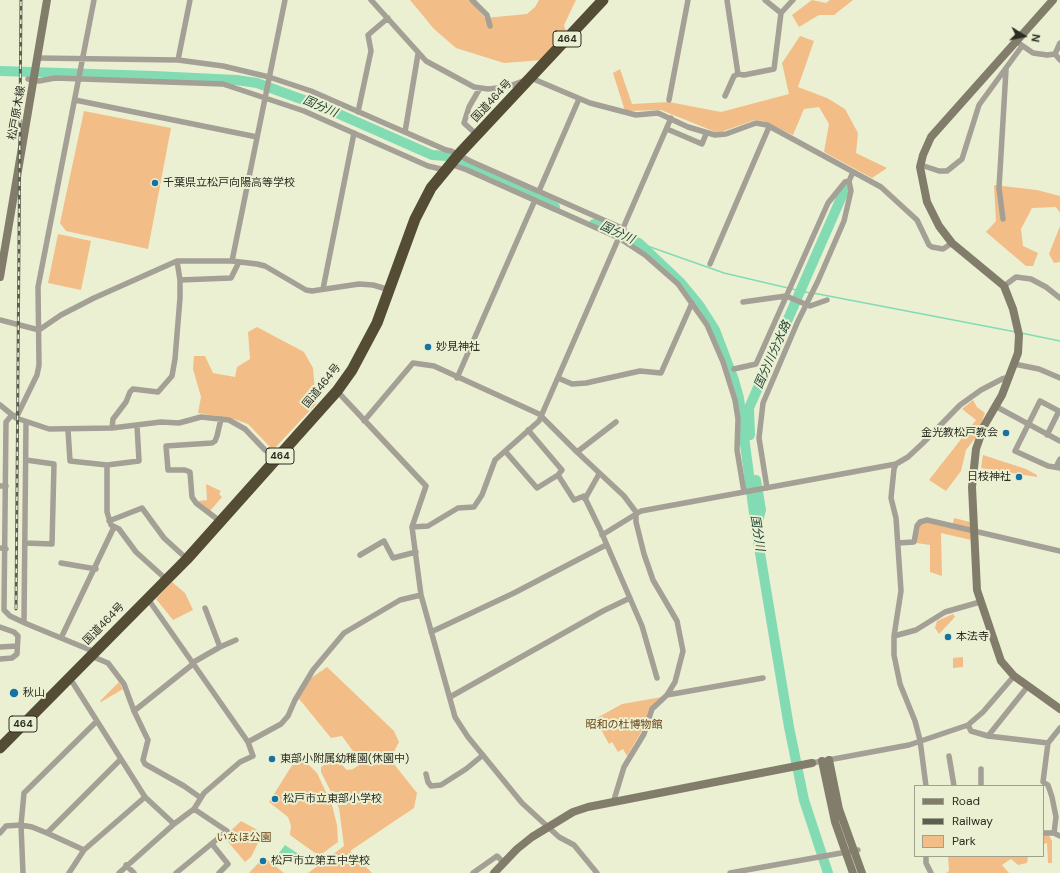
<!DOCTYPE html>
<meta charset="utf-8">
<style>
body{margin:0}
#map{position:relative;width:1060px;height:873px;overflow:hidden;background:#ebf0d3;font-family:"DM Sans",sans-serif}
canvas{display:block}
.legend{position:absolute;left:914px;top:785px;width:130px;height:72px;box-sizing:border-box;background:#ebf0d3;border:1px solid #9ea28c;margin:0;padding:5px 7px;list-style:none;font-size:12px;color:#2b2d22}
.legend li{display:flex;align-items:center;gap:8px;height:20px}
.legend b{width:20px;border:1px solid #9ea28c}
.north{position:absolute;left:1004px;top:16px;width:40px;height:40px;-webkit-text-stroke:3px #ebf0d3;paint-order:stroke;rotate:100deg;font-size:11px;font-weight:700;line-height:16px;text-align:center;color:#2b2d22}
.north::after{content:'';display:block;margin:auto;width:14px;height:18px;background:#2b2d22;clip-path:polygon(50% 0,100% 100%,50% 72%,0 100%)}
</style>
<div id="map">
<canvas width="1060" height="873"></canvas>
<ul class="legend">
<li><b style="height:5px;background:#827c6b"></b>Road</li>
<li><b style="height:5px;background:#5c5f50"></b>Railway</li>
<li><b style="height:11px;background:#f3bd87"></b>Park</li>
</ul>
<div class="north">N</div>
</div>
<script>
const ctx = document.querySelector('canvas').getContext('2d');
ctx.lineJoin = 'round';
function paint(path, color) {
  ctx.fillStyle = color;
  ctx.fill(path, 'evenodd');
}
function poly(rows) {
  const path = new Path2D();
  for (const r of rows) {
    path.moveTo(r[0], r[1]);
    for (let i = 2; i < r.length; i += 2) path.lineTo(r[i], r[i + 1]);
  }
  return path;
}
function strokePath(path, color, width, dash) {
  ctx.strokeStyle = color;
  ctx.lineWidth = width;
  ctx.lineCap = dash ? 'butt' : 'round';
  ctx.setLineDash(dash || []);
  ctx.stroke(path);
}
function write(font, color, halo, rows, align = 'center') {
  ctx.font = font + ' "DM Sans","Noto Sans JP",sans-serif';
  ctx.lineWidth = 4;
  ctx.setLineDash([]);
  ctx.textBaseline = 'middle';
  ctx.strokeStyle = halo;
  ctx.fillStyle = color;
  for (const [text, x, y, turn = 0] of rows) {
    ctx.save();
    ctx.translate(x, y);
    ctx.rotate((+turn || 0) * Math.PI / 180);
    ctx.textAlign = isNaN(turn) ? turn : align;
    if (halo) ctx.strokeText(text, 0, 0);
    ctx.fillText(text, 0, 0);
    ctx.restore();
  }
}
paint(poly([
 [410,0,470,0,485,18,527,14,535,7,539,0,576,0,564,25,567,34,543,60,504,63,456,48,434,29],
 [812,0,826,3,830,0,853,0,834,15,819,15,799,27,792,15],
 [800,36,814,41,798,87,827,98,845,109,858,133,856,153,887,168,872,178,824,152,829,124,819,107,804,109,793,135,763,121,755,120,718,133,661,110,625,111,613,73,620,69,632,104,669,102,721,112,789,94,782,63],
 [84,111,171,128,148,249,66,231,60,223],
 [994,185,1037,190,1060,196,1060,213,1056,207,1032,208,1021,229,1023,246,1038,253,1033,266,1026,266,986,232,996,221],
 [1060,226,1060,262,1054,263,1049,254],
 [58,234,91,241,81,290,48,283],
 [257,327,304,352,313,368,316,404,273,450,248,424,234,419,198,413,201,397,193,369,194,356,205,356,213,373,235,377,237,367,250,359,248,332],
 [973,400,977,407,985,413,976,437,966,450,961,471,946,491,929,480,976,420,962,409],
 [983,455,1026,469,1037,475,1037,477,981,468],
 [206,484,221,491,219,494,222,497,210,511,198,501,207,500],
 [954,518,970,522,971,540,941,533,942,576,930,572,930,545,916,543,918,527,925,521,952,528],
 [172,582,185,593,193,610,173,620,156,599],
 [953,614,955,617,939,634,935,628,937,621],
 [963,657,963,667,953,668,953,658],
 [327,667,394,731,399,742,390,759,417,793,414,808,350,851,372,873,308,873,344,846,339,808,321,772,321,767,335,758,347,770,353,769,359,765,360,761,342,736,331,738,296,695,301,685],
 [119,682,123,689,101,702,100,701],
 [662,697,627,756,623,749,618,752,612,742,609,744,595,719,622,704],
 [296,759,303,759,317,773,332,805,337,825,338,842,319,856,290,835,291,826,288,817,269,802],
 [241,821,263,833,251,857,245,862,224,837],
 [1043,831,1049,835,1052,841,1052,863,1048,863,1047,843,1043,844],
 [948,856,1028,856,1027,863,1018,865,1011,859,1002,865,1009,873,946,873,949,871],
 [264,857,284,873,249,873]
]), '#f3bd87');
paint(poly([
 [285,845,303,857,297,865,279,853]
]), '#82dbb3');
strokePath(poly([
 [639,243,724,273,788,288],
 [792,289,810,293],
 [813,293,1016,332],
 [1021,333,1060,341]
]), '#82dbb3', 1.5);
strokePath(poly([
 [0,71,154,76,236,80,257,83,323,107,432,155,447,156,555,207],
 [594,224,639,243,680,282,699,305,715,330,734,380,739,398,756,529,789,727,804,800,828,873],
 [750,435,749,408,845,189],
 [756,480,761,510,757,525]
]), '#82dbb3', 10);
strokePath(poly([
 [285,0,232,261,257,264,265,266,306,290,312,291,359,284,373,285,390,290],
 [371,0,426,61,474,87,488,89,507,87,531,78,590,103,636,115,658,113,688,127,715,135,726,134,756,123,767,125,881,187,917,220,929,245,932,247,943,249,952,243],
 [472,0,487,15,490,26],
 [765,0,781,13],
 [1020,44,1033,53,1047,55,1055,54,1060,43],
 [1055,54,1060,60],
 [37,58,178,60,223,66,269,77,311,91,446,150,451,151,470,161,624,229],
 [178,60,190,0],
 [738,74,744,75,774,69,781,13,793,0],
 [28,79,39,81,55,78,223,84,304,111,428,166,445,170],
 [725,96,734,76,738,74,727,0],
 [75,100,257,137],
 [669,100,688,0],
 [358,112,371,51,368,35,388,18],
 [667,129,702,144,706,134],
 [405,132,418,54],
 [477,135,464,123,469,107,480,88],
 [450,164,467,170,619,238,645,255,678,284,707,325,723,362,735,400,738,419,737,450,744,492],
 [920,167,924,166,939,171,947,171,962,159,979,105,1022,46],
 [539,191,579,99],
 [1003,219,999,188,1006,70],
 [710,264,769,127],
 [180,280,231,278,239,262],
 [1004,286,1016,277,1031,279,1046,287,1060,298],
 [323,289,354,133],
 [743,302,786,296,810,306,827,300],
 [0,320,39,330,61,315,94,298,177,261,232,261],
 [1014,364,1039,369,1060,378],
 [734,369,756,364,828,203,845,182,849,181],
 [457,378,535,200],
 [558,378,572,384,586,383,640,371,661,373,692,303],
 [337,391,426,486,412,527,421,595,455,717,468,737,522,803,559,837,574,845,597,873],
 [0,405,16,418,49,429,112,428,161,422,179,423,201,417,229,420,245,429,265,450,278,458],
 [995,406,1060,441],
 [11,416,6,422,4,610,10,616,27,624,95,652],
 [16,418,37,375,39,365,38,287,94,0],
 [221,419,217,436,215,441,212,443,166,446,168,470,185,470,190,472,192,497,196,503,221,522],
 [364,421,413,363,434,366,539,414,577,452,624,496,636,512,636,522,644,554,653,580,677,621,683,651,675,682,667,695,652,709,644,734,624,767,613,803],
 [112,428,113,419,126,402,130,392,133,389,158,392,172,376,175,359,180,298,180,280,177,261],
 [68,430,70,461,107,465,107,512,111,525,119,529,136,552,167,580],
 [528,430,562,470,558,475,574,500,584,496,600,529,642,626,657,678],
 [1047,435,1059,411,1040,401,1015,451,1048,466,1060,468],
 [505,451,537,488,558,475],
 [577,452,616,422],
 [107,465,139,461,137,425],
 [1056,467,1060,459],
 [0,486,6,486],
 [767,488,759,438,763,403,798,321,818,281,844,221,851,191,849,181,853,172],
 [585,499,599,474],
 [109,521,142,508,164,538,187,559],
 [412,527,428,526,458,508,474,507,482,495,495,460,539,421,671,118],
 [602,535,641,511,896,464],
 [25,543,52,544,54,464,26,460],
 [898,543,914,542,917,526,920,522,927,520,1060,551],
 [0,548,6,549],
 [360,555,384,541,393,558,416,552],
 [61,563,96,569],
 [205,608,220,647],
 [24,622,26,422],
 [0,627,14,632,18,636,17,654,12,658,0,659],
 [431,632,514,593,606,545],
 [894,636,916,630,945,612,980,602],
 [61,638,114,527],
 [0,647,17,646],
 [91,656,108,663,124,684,134,711,148,740,143,760,145,764,184,786,201,798],
 [192,663,220,647,236,640],
 [68,681,73,683,121,759],
 [667,695,763,678],
 [450,697,603,611,630,598],
 [134,711,193,664],
 [968,725,971,731,988,736,1048,743],
 [1060,728,1048,743,1043,782,1048,785,1052,797,1056,817,1054,833,1060,836],
 [988,736,1028,686],
 [248,742,281,724,288,716,295,700,313,670,344,633,400,600,421,595],
 [949,756,954,786],
 [812,763,909,745,968,725,983,712,1014,676],
 [426,774,428,782,431,786,441,785,466,769,483,755],
 [926,786,920,740,915,721,900,684,894,655,894,636,901,591,896,518,891,498,894,469,896,464,908,457,923,443,960,405,981,390,1002,379,1009,377],
 [981,786,981,769],
 [0,833,6,826,21,825,24,793,97,721],
 [47,833,84,850],
 [1043,833,1054,833],
 [212,844,228,864,219,873],
 [926,856,926,863,931,873],
 [126,865,134,873],
 [23,873,21,825,32,827,47,833,121,759,145,797,174,824],
 [69,873,84,850,145,797],
 [119,873,174,824,194,809,204,793,240,762,253,756,248,742,148,599],
 [176,873,227,831,194,809],
 [473,873,497,856,503,862],
 [730,873,858,850]
]), '#a4a095', 5.5);
strokePath(poly([
 [1053,0,931,137,923,155,920,167,927,202,939,226,952,243,1004,286,1013,309,1019,335,1018,353,1002,395,984,426,976,449,972,487,977,590,1001,661,1014,676,1060,709],
 [0,277,47,0],
 [829,760,839,809,862,873],
 [822,761,835,822,853,873],
 [494,873,517,849,532,837,573,812,588,807,812,763]
]), '#827c6b', 8);
strokePath(poly([
 [0,748,187,559,337,391,352,370,377,323,415,219,431,188,459,154,603,0]
]), '#544c34', 11);
const rail = poly([
 [16,609,21,0]
]);
strokePath(rail, '#5c5f50', 3);
strokePath(rail, '#ebf0d3', 1.5, [4.5]);
for (const [x, y, r, color] of [
 [155,183,4,"#1673a1"],
 [428,347,4,"#1673a1"],
 [1006,433,4,"#1673a1"],
 [1019,477,4,"#1673a1"],
 [948,637,4,"#1673a1"],
 [14,693,5,"#1673a1"],
 [272,759,4,"#1673a1"],
 [275,799,4,"#1673a1"],
 [263,861,4,"#1673a1"]
]) {
  const dot = new Path2D();
  dot.arc(x, y, r, 0, 2 * Math.PI);
  ctx.fillStyle = color;
  ctx.fill(dot);
  strokePath(dot, '#ebf0d3', 1.5);
}
for (const [x, y, w] of [
 [567,39,28],
 [280,456,28],
 [23,724,28]
]) {
  const box = new Path2D();
  box.roundRect(x - w / 2, y - 8, w, 16, 3);
  ctx.fillStyle = '#ebf0d3';
  ctx.fill(box);
  strokePath(box, '#2b2d22', 1);
}
write('bold 10px', '#2b2d22', null, [
 ["464",567,39],
 ["464",280,456],
 ["464",23,724]
]);
write('11px', '#2b2d22', '#ebf0d3', [
 ["国道464号",492,101,-47],
 ["松戸原木線",17,113,-80],
 ["国道464号",322,386,-51],
 ["国道464号",104,624,-46]
]);
write('11px', '#2b2d22', '#ebf0d3', [
 ["千葉県立松戸向陽高等学校",163,183],
 ["妙見神社",436,347],
 ["金光教松戸教会",998,433,"right"],
 ["日枝神社",1011,477,"right"],
 ["本法寺",956,637],
 ["秋山",23,693],
 ["東部小附属幼稚園(休園中)",280,759],
 ["松戸市立東部小学校",283,799],
 ["松戸市立第五中学校",271,861]
], 'left');
write('11px', '#694214', '#ebf0d3', [
 ["昭和の杜博物館",624,725],
 ["いなほ公園",244,838]
]);
write('italic 12px', '#1f4635', '#ebf0d3', [
 ["国分川",320,107,23],
 ["国分川",617,233,25],
 ["国分川分水路",773,355,-66],
 ["国分川",757,533,81]
]);
</script>
